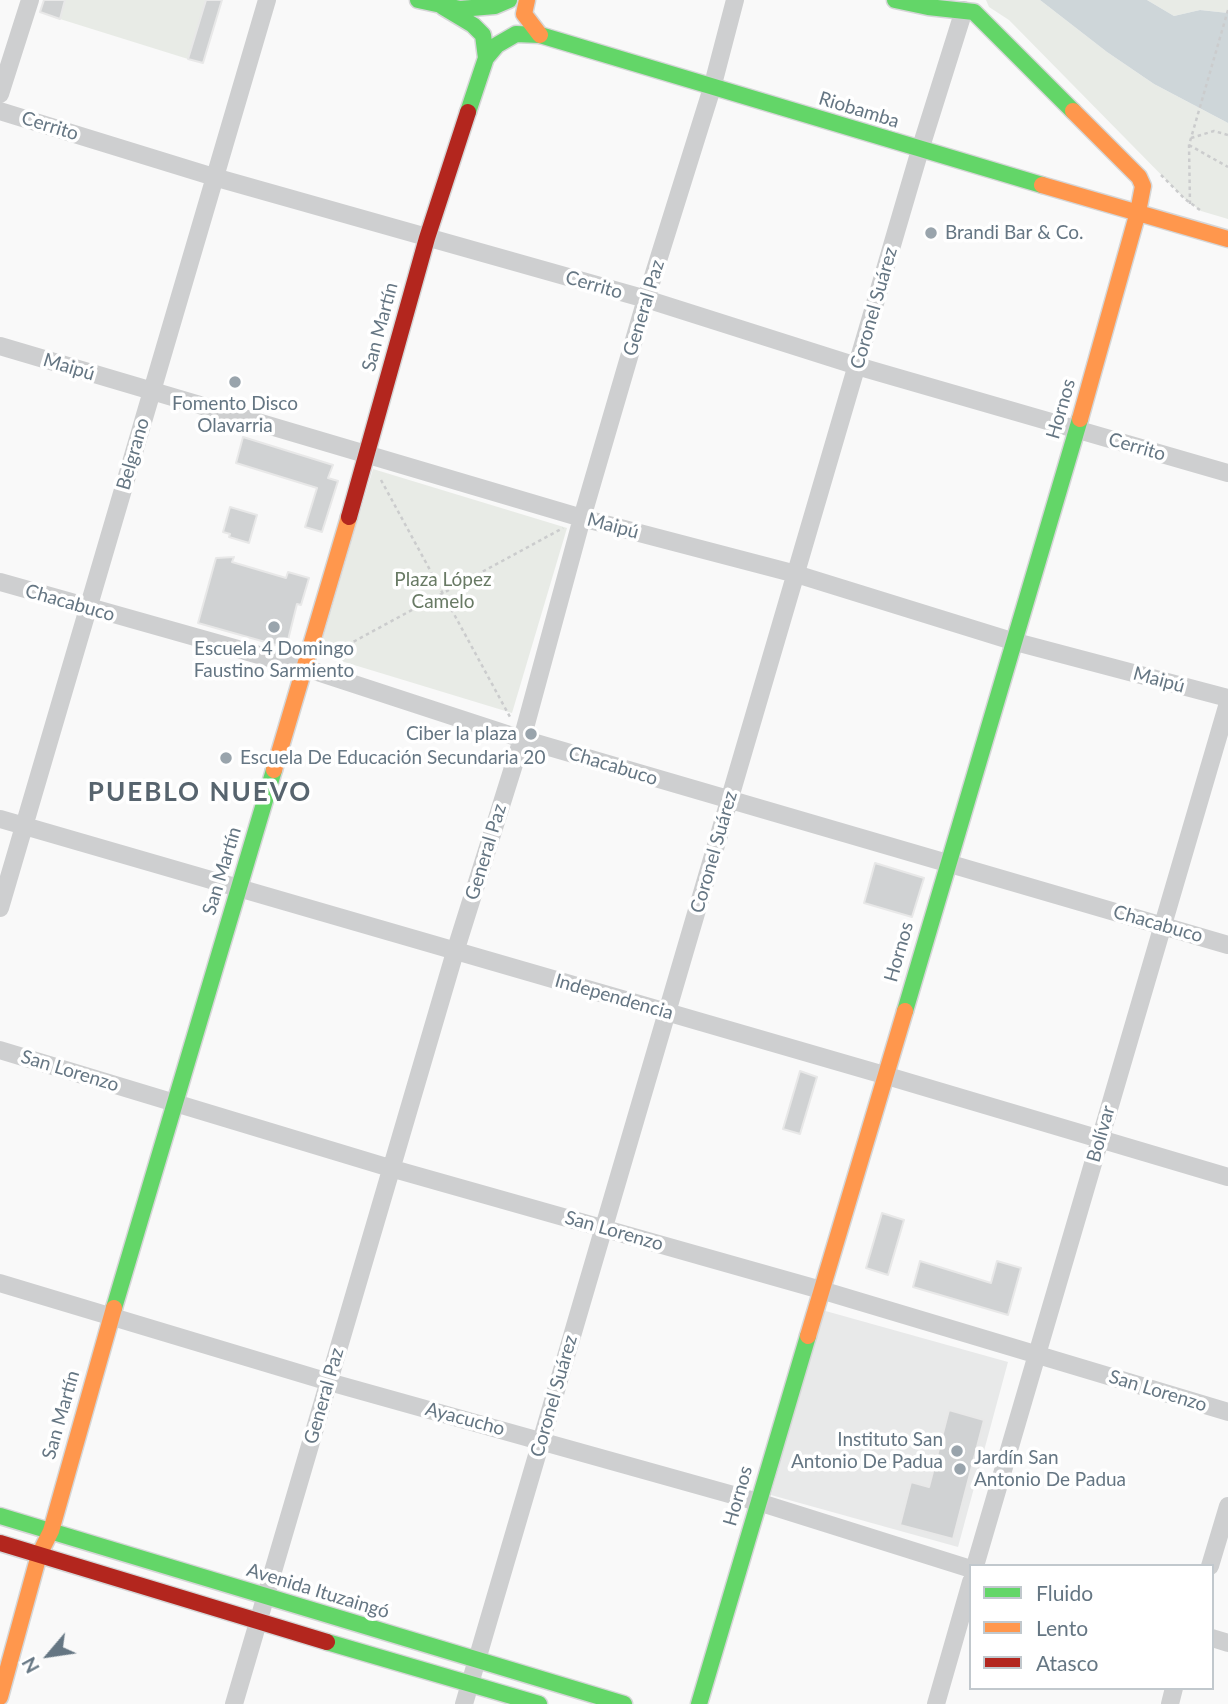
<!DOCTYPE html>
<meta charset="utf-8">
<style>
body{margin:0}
#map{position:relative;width:1228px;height:1704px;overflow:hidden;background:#f9f9f9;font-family:Lato,sans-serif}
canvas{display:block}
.legend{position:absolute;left:969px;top:1564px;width:245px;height:126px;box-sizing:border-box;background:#fff;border:2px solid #c1c8cd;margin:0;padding:9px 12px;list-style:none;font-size:21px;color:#657683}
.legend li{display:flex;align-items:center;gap:14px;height:35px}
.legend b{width:35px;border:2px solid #c1c8cd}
.north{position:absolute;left:14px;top:1620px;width:70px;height:70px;-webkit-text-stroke:5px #fff;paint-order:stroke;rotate:241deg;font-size:19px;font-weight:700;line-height:28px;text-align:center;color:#657683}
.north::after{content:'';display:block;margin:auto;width:24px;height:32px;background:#657683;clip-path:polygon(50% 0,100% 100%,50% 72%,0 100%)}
</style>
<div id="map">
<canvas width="1228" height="1704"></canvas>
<ul class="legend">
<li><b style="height:9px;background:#63d668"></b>Fluido</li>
<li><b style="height:9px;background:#ff974d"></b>Lento</li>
<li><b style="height:9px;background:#b3261e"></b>Atasco</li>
</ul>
<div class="north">N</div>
</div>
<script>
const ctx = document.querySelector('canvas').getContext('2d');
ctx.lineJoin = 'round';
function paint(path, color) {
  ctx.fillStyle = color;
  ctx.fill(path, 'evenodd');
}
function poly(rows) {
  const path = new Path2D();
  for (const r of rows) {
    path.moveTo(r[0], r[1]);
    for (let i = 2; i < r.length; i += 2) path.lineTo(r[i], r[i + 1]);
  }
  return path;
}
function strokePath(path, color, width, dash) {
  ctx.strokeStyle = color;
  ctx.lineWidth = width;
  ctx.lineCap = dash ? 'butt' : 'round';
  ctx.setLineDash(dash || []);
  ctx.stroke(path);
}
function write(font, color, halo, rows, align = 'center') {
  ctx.font = font + ' Lato,sans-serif';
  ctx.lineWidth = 7;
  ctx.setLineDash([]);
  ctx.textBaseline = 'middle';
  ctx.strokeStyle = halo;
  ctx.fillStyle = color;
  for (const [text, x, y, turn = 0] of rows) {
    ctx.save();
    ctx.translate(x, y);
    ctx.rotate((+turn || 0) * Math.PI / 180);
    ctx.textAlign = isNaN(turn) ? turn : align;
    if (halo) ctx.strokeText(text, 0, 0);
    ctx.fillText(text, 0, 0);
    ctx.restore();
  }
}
paint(poly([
 [822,1310,1008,1362,958,1547,771,1495]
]), '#e8e9e9');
paint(poly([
 [65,0,206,0,188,59,60,19],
 [986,0,1040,0,1107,52,1154,84,1228,123,1228,219,1201,211,1185,199,1009,20,989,7],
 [1147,0,1228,0,1228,13,1200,10,1174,16],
 [373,469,567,528,512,713,318,654]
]), '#e8ebe6');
paint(poly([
 [1040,0,1147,0,1174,16,1200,10,1228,13,1228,123,1154,84,1107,52]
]), '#ced6d9');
const building = poly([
 [44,0,65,0,60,19,40,12,44,0],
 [206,0,222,0,203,63,188,59,206,0],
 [243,437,333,465,328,478,338,481,322,532,305,527,317,488,236,463,243,437],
 [230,507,257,515,249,543,229,537,230,534,223,532,230,507],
 [234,557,232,562,286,578,288,572,309,578,301,605,297,604,287,644,283,647,198,623,216,558,234,557],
 [875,863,924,878,912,917,864,903,875,863],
 [800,1071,817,1077,800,1134,783,1129,800,1071],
 [882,1213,904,1220,888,1275,866,1268,882,1213],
 [920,1261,991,1283,997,1261,1021,1268,1008,1315,913,1287,920,1261],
 [949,1410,984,1420,953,1539,900,1525,911,1482,929,1487,949,1410]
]);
paint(building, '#d0d2d3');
strokePath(building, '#e8e8e8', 2);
const fast = poly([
 [418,0,460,9,495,6,509,0],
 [895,0,928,7,974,12,1073,111],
 [443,7,473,25,483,35,486,58,468,112],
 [486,58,497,45,516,34,540,35,1042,185],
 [905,1011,1080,419],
 [114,1308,274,770],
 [0,1516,624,1704],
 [327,1642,539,1704],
 [699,1704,808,1336]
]);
const slow = poly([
 [527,0,524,14,540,35],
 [1073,111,1139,177,1143,186,1138,212,1080,419],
 [1042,185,1228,239],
 [274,770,349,517],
 [808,1336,905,1011],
 [0,1697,39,1555,51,1531,114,1308]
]);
const jam = poly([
 [349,517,427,238,468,112],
 [0,1543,327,1642]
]);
strokePath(fast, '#d5d6d7', 19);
strokePath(slow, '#d5d6d7', 19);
strokePath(jam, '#d5d6d7', 19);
strokePath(poly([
 [1191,138,1214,131,1228,135],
 [1189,145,1228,167],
 [1161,175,1185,199,1200,210],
 [1190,204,1189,145,1228,10],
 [381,480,510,717],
 [329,655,563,528]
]), '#cbcccd', 2.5, [3.5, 3.5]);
strokePath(poly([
 [0,94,30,0],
 [0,111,214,177,646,299,857,366,1228,473],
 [0,346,582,518,796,574,1012,641,1228,698],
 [0,582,305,668,522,739,1228,945],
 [0,819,884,1075,1228,1177],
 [0,908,267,0],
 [0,1050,390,1168,821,1290,1228,1412],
 [0,1283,329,1382,758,1502,971,1569],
 [975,1566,1228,703],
 [1210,1566,1228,1506],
 [1212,1638,1228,1643],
 [234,1704,455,952,522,739,582,518,646,299,712,88,735,0],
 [464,1704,920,150,964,10],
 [936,1704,971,1582],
 [1170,1704,1174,1688]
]), '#cecfd0', 18);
strokePath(fast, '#63d668', 16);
strokePath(slow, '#ff974d', 16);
strokePath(jam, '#b3261e', 16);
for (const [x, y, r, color] of [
 [931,233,7,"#99a4ac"],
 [235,382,7,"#99a4ac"],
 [274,627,7,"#99a4ac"],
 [531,734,7,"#99a4ac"],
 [226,758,7,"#99a4ac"],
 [957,1451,7,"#99a4ac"],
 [960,1469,7,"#99a4ac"]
]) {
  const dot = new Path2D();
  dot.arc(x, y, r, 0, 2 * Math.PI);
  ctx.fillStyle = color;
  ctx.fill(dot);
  strokePath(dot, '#fff', 2.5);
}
write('19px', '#657683', '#fff', [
 ["Riobamba",859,110,17],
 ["Cerrito",50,126,17],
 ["Cerrito",594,285,16],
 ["General Paz",644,308,-73],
 ["Coronel Suárez",874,308,-74],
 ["San Martín",380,327,-75],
 ["Maipú",69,367,17],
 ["Hornos",1061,409,-74],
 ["Cerrito",1137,447,16],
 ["Belgrano",133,454,-74],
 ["Maipú",613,526,15],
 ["Chacabuco",70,603,16],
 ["Maipú",1159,680,15],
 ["Chacabuco",613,766,17],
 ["General Paz",486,852,-73],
 ["Coronel Suárez",714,852,-74],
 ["San Martín",222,871,-73],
 ["Chacabuco",1158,924,16],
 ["Hornos",899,952,-74],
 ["Independencia",614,997,16],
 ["San Lorenzo",70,1071,17],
 ["Bolívar",1101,1134,-74],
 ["San Lorenzo",614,1231,16],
 ["San Lorenzo",1158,1391,17],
 ["General Paz",324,1396,-74],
 ["Coronel Suárez",554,1396,-74],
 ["San Martín",61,1415,-74],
 ["Ayacucho",465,1419,15],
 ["Hornos",738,1496,-74],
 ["Avenida Ituzaingó",318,1591,17]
]);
write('19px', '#657683', '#fff', [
 ["Brandi Bar & Co.",945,233],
 ["Fomento Disco",235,404,"center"],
 ["Olavarria",235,426,"center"],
 ["Escuela 4 Domingo",274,649,"center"],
 ["Faustino Sarmiento",274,671,"center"],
 ["Ciber la plaza",517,734,"right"],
 ["Escuela De Educación Secundaria 20",240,758],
 ["Instituto San",943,1440,"right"],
 ["Antonio De Padua",943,1462,"right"],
 ["Jardín San",974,1458],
 ["Antonio De Padua",974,1480]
], 'left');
write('19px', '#687a64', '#fff', [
 ["Plaza López",443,580],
 ["Camelo",443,602]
]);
ctx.letterSpacing = '2px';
write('bold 26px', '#57646e', '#fff', [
 ["PUEBLO NUEVO",200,793]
]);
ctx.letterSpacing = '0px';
</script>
